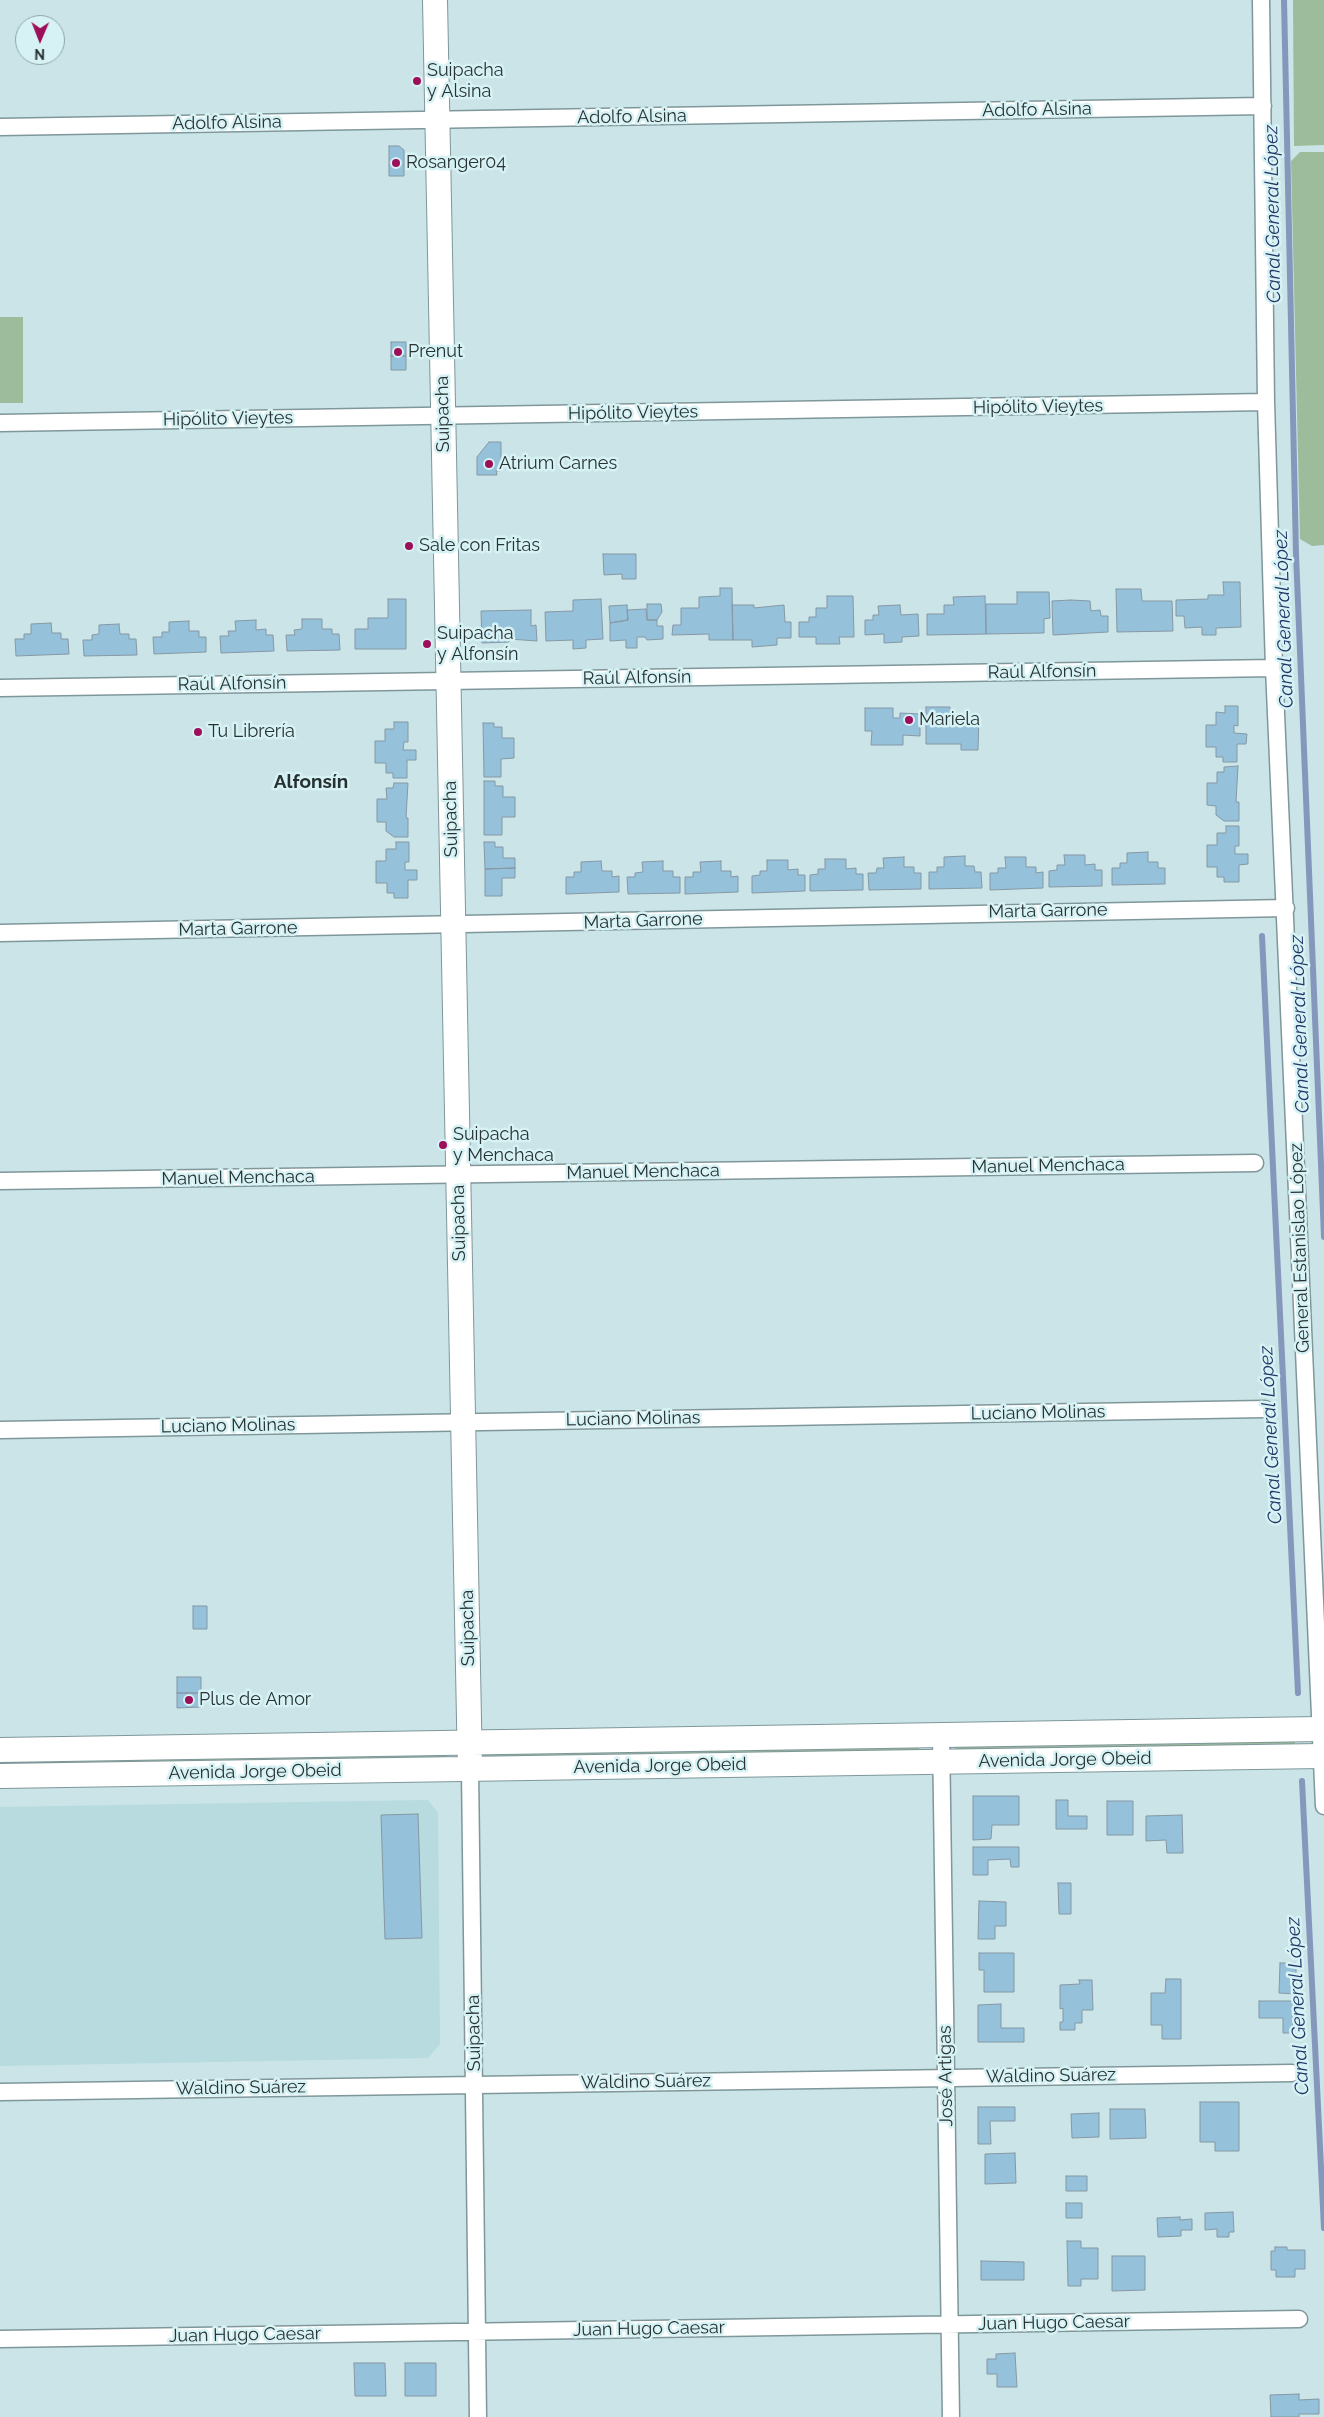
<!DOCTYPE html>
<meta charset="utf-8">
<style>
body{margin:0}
#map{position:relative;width:1324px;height:2417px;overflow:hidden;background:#cae4e7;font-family:Raleway,sans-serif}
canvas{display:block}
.north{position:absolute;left:15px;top:15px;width:50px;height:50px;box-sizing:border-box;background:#d7f2f4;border:1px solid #91a5a7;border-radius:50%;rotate:181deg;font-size:14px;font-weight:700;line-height:20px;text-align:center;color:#283233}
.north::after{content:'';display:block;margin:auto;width:18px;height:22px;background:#9e0f5a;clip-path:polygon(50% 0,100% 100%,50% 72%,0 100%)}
</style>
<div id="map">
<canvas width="1324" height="2417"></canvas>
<div class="north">N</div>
</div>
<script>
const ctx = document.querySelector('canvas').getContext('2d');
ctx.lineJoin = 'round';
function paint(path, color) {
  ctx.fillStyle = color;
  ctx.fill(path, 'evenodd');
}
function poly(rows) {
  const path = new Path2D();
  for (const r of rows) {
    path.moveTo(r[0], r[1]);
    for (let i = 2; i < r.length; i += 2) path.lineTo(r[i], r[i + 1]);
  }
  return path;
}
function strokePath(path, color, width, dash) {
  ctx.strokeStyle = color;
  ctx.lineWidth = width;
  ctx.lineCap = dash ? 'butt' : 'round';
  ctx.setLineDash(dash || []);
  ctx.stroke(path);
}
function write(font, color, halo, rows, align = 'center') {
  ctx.font = font + ' Raleway,sans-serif';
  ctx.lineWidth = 5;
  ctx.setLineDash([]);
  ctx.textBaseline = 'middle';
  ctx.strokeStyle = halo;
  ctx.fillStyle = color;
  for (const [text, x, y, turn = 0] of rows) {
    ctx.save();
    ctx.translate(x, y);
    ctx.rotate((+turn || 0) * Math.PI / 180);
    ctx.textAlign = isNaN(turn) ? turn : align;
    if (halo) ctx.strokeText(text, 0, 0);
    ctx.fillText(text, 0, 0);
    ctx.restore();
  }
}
paint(poly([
 [428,1800,438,1813,440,2044,428,2058,0,2066,0,1807]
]), '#b7dbde');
paint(poly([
 [1293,0,1324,0,1324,145,1294,146],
 [1300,152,1324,152,1324,545,1312,546,1300,539,1291,161],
 [0,317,23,317,23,403,0,403],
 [1295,1738,1295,1744,1292,1746,958,1751,955,1748,956,1744],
 [919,1744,919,1750,916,1752,485,1758,482,1755,483,1751],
 [447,1752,447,1758,0,1766,0,1757]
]), '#9dbc9b');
strokePath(poly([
 [1284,0,1296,554,1324,1237],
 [1262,936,1298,1693],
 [1302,1781,1324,2228]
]), '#8697bc', 6);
const building = poly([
 [389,146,399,146,404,150,404,176,389,176,389,146],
 [391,342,406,342,406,356,391,356,391,342],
 [391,356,406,356,406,370,391,370,391,356],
 [489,442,501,442,501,471,496,471,497,475,477,475,477,457,489,442],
 [603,554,636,554,636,579,622,579,622,574,604,575,603,554],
 [1223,582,1240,582,1241,627,1216,628,1216,635,1202,635,1202,627,1185,628,1184,616,1176,616,1176,600,1208,599,1208,595,1224,595,1223,582],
 [720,588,732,588,733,640,709,640,709,634,672,635,673,625,681,625,681,608,699,608,699,597,720,596,720,588],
 [1116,589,1141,589,1142,601,1172,601,1173,631,1117,632,1116,589],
 [1017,592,1049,592,1050,618,1044,619,1044,633,986,634,986,604,1017,604,1017,592],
 [827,596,853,596,854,637,839,637,840,644,816,644,816,637,799,637,799,622,809,622,809,617,816,617,816,608,827,608,827,596],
 [985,596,986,634,927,635,927,614,944,614,944,605,954,605,953,597,985,596],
 [388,599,406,599,406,649,355,649,355,629,368,629,368,618,388,618,388,599],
 [601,599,603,639,586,640,586,648,573,649,573,640,546,641,545,612,573,611,573,600,601,599],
 [1071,600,1090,601,1091,611,1100,610,1101,616,1108,616,1108,632,1053,635,1052,601,1071,600],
 [647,604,661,604,662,612,657,620,647,620,647,604],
 [627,605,628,620,610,623,609,606,627,605],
 [732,605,754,605,754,608,784,605,785,622,791,622,791,638,777,638,777,645,752,647,752,640,733,640,732,605],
 [900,605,901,615,918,614,919,636,902,637,902,642,884,643,884,634,865,635,865,620,873,620,873,615,879,615,878,606,900,605],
 [646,609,647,620,657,620,657,626,663,626,663,639,647,640,645,637,637,637,637,648,626,648,626,640,610,641,610,623,628,620,627,610,646,609],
 [531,610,531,626,536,625,537,641,509,639,509,642,482,643,481,611,531,610],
 [302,619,322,619,322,629,332,629,332,634,339,634,340,650,287,651,286,635,295,635,294,630,302,629,302,619],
 [256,620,256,630,266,629,266,635,273,635,274,651,221,653,220,636,229,636,228,631,236,631,235,621,256,620],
 [189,621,189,631,199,631,199,637,206,637,206,652,154,654,153,637,162,637,162,632,169,632,169,622,189,621],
 [51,623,52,633,61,633,61,639,68,639,69,654,16,656,15,639,24,639,24,634,31,634,31,624,51,623],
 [119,624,120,634,129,634,129,639,136,639,137,655,84,656,83,640,92,640,92,635,99,634,99,625,119,624],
 [1225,706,1238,706,1238,726,1234,725,1234,733,1247,734,1246,744,1237,744,1237,762,1223,762,1223,757,1216,757,1216,747,1206,747,1206,725,1216,725,1216,712,1225,713,1225,706],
 [926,707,950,707,950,719,959,719,959,715,979,715,978,750,961,750,961,744,926,744,926,707],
 [865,708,893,708,893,718,900,718,900,713,920,714,920,736,903,735,903,745,871,745,872,731,865,731,865,708],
 [394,722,408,722,408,742,404,742,403,750,416,750,416,760,407,760,407,778,393,778,393,773,386,773,386,763,375,763,375,741,385,741,385,729,394,729,394,722],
 [483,723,494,723,494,727,502,727,502,738,514,738,514,758,501,759,501,777,484,777,483,723],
 [1238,766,1236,802,1239,802,1239,821,1224,821,1216,815,1216,806,1207,805,1207,783,1217,783,1217,772,1224,772,1224,767,1238,766],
 [484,781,495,781,495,786,503,786,503,797,515,797,515,817,502,817,502,835,484,835,484,781],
 [394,783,408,783,406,818,408,818,408,837,394,837,386,831,386,822,377,822,377,799,387,799,386,788,393,788,394,783],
 [1226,826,1239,826,1239,846,1235,846,1235,854,1248,854,1248,864,1239,865,1239,882,1224,882,1224,877,1217,877,1217,867,1207,867,1207,845,1217,845,1217,833,1226,833,1226,826],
 [396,842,409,842,409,862,405,862,405,870,417,870,417,880,408,880,408,898,394,898,394,893,387,893,387,883,376,883,376,861,386,861,386,849,396,849,396,842],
 [484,842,495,842,495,847,503,847,503,858,515,858,515,868,485,869,484,842],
 [1148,852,1148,862,1158,862,1158,868,1165,868,1165,884,1112,885,1112,868,1120,868,1120,863,1127,863,1127,853,1148,852],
 [1064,855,1085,855,1085,865,1095,864,1095,870,1102,870,1102,886,1049,887,1049,871,1057,870,1057,865,1065,865,1064,855],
 [965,856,965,866,974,866,975,872,981,872,982,888,929,889,929,872,937,872,937,867,944,867,944,857,965,856],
 [904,857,904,867,914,867,914,873,921,873,921,889,869,890,868,873,876,873,877,868,884,868,883,858,904,857],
 [1005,857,1026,857,1026,867,1036,867,1036,873,1043,872,1043,888,990,890,990,873,998,873,998,868,1006,868,1005,857],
 [825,859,846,859,846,869,856,868,856,874,863,874,863,890,810,891,810,875,818,874,818,869,825,869,825,859],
 [767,860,788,860,788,870,798,869,798,875,805,875,805,891,752,893,752,876,760,875,760,871,767,871,767,860],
 [601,861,602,871,612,871,612,877,619,876,619,892,566,894,566,877,574,877,574,872,581,872,581,862,601,861],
 [663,861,663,871,673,871,673,877,680,877,680,893,628,894,627,877,635,877,635,873,643,872,642,862,663,861],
 [721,861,721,871,731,871,731,877,738,876,738,892,685,894,685,877,693,877,693,872,701,872,700,862,721,861],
 [515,868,515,878,502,878,502,896,485,896,485,869,515,868],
 [193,1606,207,1606,207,1629,193,1629,193,1606],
 [177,1677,201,1677,201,1693,177,1693,177,1677],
 [177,1693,201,1693,201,1707,177,1708,177,1693],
 [973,1796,1019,1796,1019,1825,992,1825,991,1839,973,1840,973,1796],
 [1056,1800,1068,1800,1068,1816,1087,1816,1087,1829,1056,1829,1056,1800],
 [1107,1801,1133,1801,1133,1835,1107,1835,1107,1801],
 [418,1814,422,1938,385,1939,381,1815,418,1814],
 [1182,1815,1183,1853,1167,1853,1166,1840,1146,1841,1146,1816,1182,1815],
 [973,1847,1019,1847,1019,1867,1011,1867,1010,1859,988,1860,988,1875,973,1875,973,1847],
 [1058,1883,1071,1883,1071,1914,1059,1914,1058,1883],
 [979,1901,1006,1902,1006,1926,995,1926,995,1939,978,1939,979,1901],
 [979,1953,1014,1953,1014,1992,984,1992,984,1970,979,1970,979,1953],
 [1280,1963,1296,1963,1296,1994,1279,1993,1280,1963],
 [1166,1979,1181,1979,1181,2039,1162,2039,1162,2025,1151,2025,1151,1993,1165,1993,1166,1979],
 [1079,1980,1092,1980,1093,2010,1082,2010,1082,2023,1075,2023,1075,2030,1060,2030,1060,2022,1063,2022,1063,2008,1060,2009,1060,1985,1080,1984,1079,1980],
 [1259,2001,1293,2001,1293,2033,1283,2033,1283,2018,1259,2018,1259,2001],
 [1001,2004,1001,2028,1024,2028,1024,2042,978,2042,978,2005,1001,2004],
 [1200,2102,1239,2102,1239,2151,1215,2151,1215,2142,1200,2142,1200,2102],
 [978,2107,1015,2107,1015,2121,990,2121,991,2144,978,2144,978,2107],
 [1110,2109,1145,2109,1146,2138,1110,2139,1110,2109],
 [1099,2113,1099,2137,1072,2138,1071,2114,1099,2113],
 [1015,2153,1016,2183,985,2184,985,2154,1015,2153],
 [1066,2176,1087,2176,1087,2191,1066,2191,1066,2176],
 [1066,2203,1082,2203,1082,2218,1066,2218,1066,2203],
 [1233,2212,1234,2232,1229,2232,1229,2237,1217,2237,1217,2229,1205,2230,1205,2213,1233,2212],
 [1180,2217,1180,2220,1192,2219,1192,2230,1181,2230,1181,2236,1158,2237,1157,2218,1180,2217],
 [1067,2241,1081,2241,1081,2248,1098,2248,1098,2279,1081,2279,1081,2286,1068,2286,1067,2241],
 [1275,2247,1287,2247,1287,2250,1305,2250,1305,2269,1295,2269,1295,2277,1276,2277,1276,2270,1271,2270,1271,2251,1275,2251,1275,2247],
 [1112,2256,1145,2256,1145,2290,1112,2291,1112,2256],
 [981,2261,1024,2262,1024,2280,981,2280,981,2261],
 [1015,2353,1017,2387,997,2387,997,2374,987,2374,987,2359,996,2359,996,2354,1015,2353],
 [354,2363,385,2363,386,2396,355,2396,354,2363],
 [405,2363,436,2363,436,2396,405,2396,405,2363],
 [1299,2394,1299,2400,1319,2399,1319,2414,1299,2414,1299,2417,1271,2417,1270,2395,1299,2394]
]);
paint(building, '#96c1db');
strokePath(building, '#8598a4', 1);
const minor = poly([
 [1261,0,1266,402,1274,668,1324,1806],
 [0,127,1263,106],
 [0,423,1266,402],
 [0,688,1274,668],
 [0,933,1286,908],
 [0,1181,1255,1163],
 [0,1430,1265,1409],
 [941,1735,951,2417],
 [470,1769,478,2417],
 [0,2092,1292,2073],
 [0,2339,1299,2319]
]);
const secondary = poly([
 [435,0,470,1769],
 [0,1750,1320,1729],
 [0,1776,1321,1756]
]);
strokePath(minor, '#7f979a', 19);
strokePath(secondary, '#7f979a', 26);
strokePath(minor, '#fff', 16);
strokePath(secondary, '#fff', 24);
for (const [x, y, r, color] of [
 [417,81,5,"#9e0f5a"],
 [396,163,5,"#9e0f5a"],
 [398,352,5,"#9e0f5a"],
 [489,464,5,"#9e0f5a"],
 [409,546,5,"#9e0f5a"],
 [427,644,5,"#9e0f5a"],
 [909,720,5,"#9e0f5a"],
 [198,732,5,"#9e0f5a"],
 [443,1145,5,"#9e0f5a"],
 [189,1700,5,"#9e0f5a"]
]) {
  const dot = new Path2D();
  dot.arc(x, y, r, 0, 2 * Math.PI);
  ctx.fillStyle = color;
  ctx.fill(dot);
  strokePath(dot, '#d7f2f4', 2);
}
write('18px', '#283233', '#d7f2f4', [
 ["Suipacha",427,71],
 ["y Alsina",427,92],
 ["Rosanger04",406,163],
 ["Prenut",408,352],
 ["Atrium Carnes",499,464],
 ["Sale con Fritas",419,546],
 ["Suipacha",437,634],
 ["y Alfonsín",437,655],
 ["Mariela",919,720],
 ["Tu Librería",208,732],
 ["Suipacha",453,1135],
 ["y Menchaca",453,1156],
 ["Plus de Amor",199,1700]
], 'left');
write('18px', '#283233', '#d7f2f4', [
 ["Adolfo Alsina",1037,110,-1],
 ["Adolfo Alsina",632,117,-1],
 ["Adolfo Alsina",227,123,-1],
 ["Hipólito Vieytes",1038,407,-1],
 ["Hipólito Vieytes",633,413,-1],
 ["Suipacha",443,414,-91],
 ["Hipólito Vieytes",228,419,-1],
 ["Raúl Alfonsín",1042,672,-1],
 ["Raúl Alfonsín",637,678,-1],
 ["Raúl Alfonsín",232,684,-1],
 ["Suipacha",451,819,-91],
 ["Marta Garrone",1048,911,-1],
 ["Marta Garrone",643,921,-2],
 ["Marta Garrone",238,929,-1],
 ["Manuel Menchaca",1048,1166,-1],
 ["Manuel Menchaca",643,1172,-1],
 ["Manuel Menchaca",238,1178,-1],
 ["Suipacha",459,1223,-91],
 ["General Estanislao López",1300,1248,-92],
 ["Luciano Molinas",1038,1413,-1],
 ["Luciano Molinas",633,1419,-1],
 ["Luciano Molinas",228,1426,-1],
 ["Suipacha",468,1628,-91],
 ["Avenida Jorge Obeid",1065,1760,-1],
 ["Avenida Jorge Obeid",660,1766,-1],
 ["Avenida Jorge Obeid",255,1772,-1],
 ["Suipacha",474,2033,-91],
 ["José Artigas",946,2076,-91],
 ["Waldino Suárez",1051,2076,-1],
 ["Waldino Suárez",646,2082,-1],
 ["Waldino Suárez",241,2088,-1],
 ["Juan Hugo Caesar",1054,2323,-1],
 ["Juan Hugo Caesar",649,2329,-1],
 ["Juan Hugo Caesar",245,2335,-1]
]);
write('italic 19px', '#213566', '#d7f2f4', [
 ["Canal General López",1273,214,-91],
 ["Canal General López",1284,619,-92],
 ["Canal General López",1300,1024,-92],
 ["Canal General López",1271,1435,-93],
 ["Canal General López",1298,2006,-93]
]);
write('bold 19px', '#283233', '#d7f2f4', [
 ["Alfonsín",311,782]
]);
</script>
